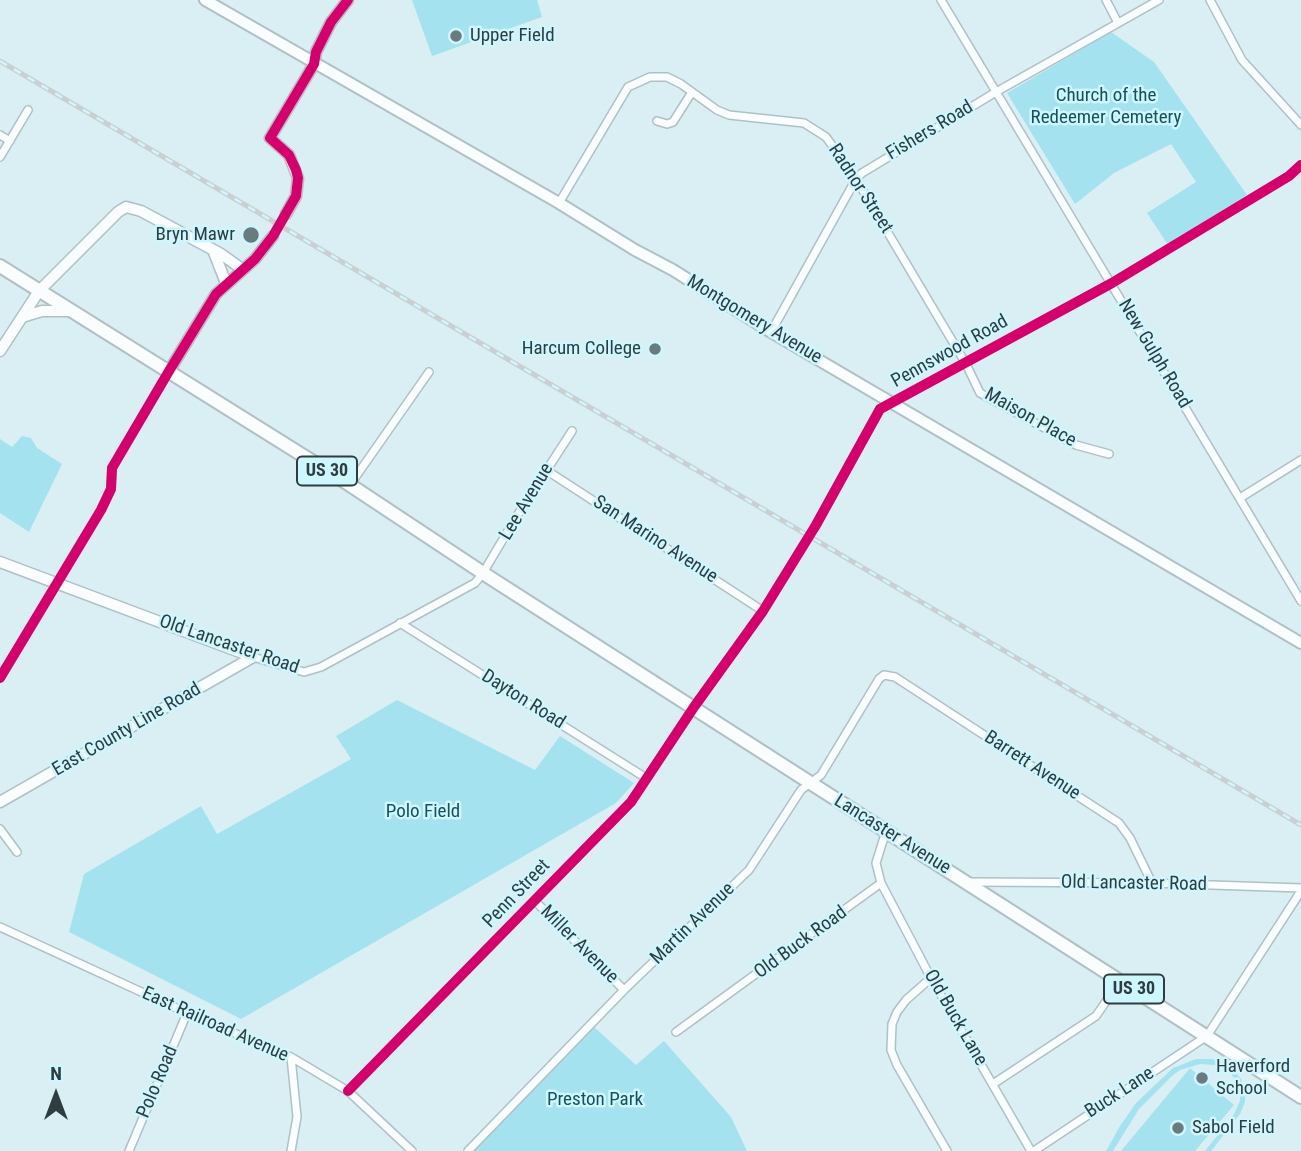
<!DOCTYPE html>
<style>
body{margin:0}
#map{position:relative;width:1301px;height:1151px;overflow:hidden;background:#d9eff4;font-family:"Roboto Condensed",sans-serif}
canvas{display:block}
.north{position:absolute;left:21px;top:1060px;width:70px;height:70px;-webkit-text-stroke:5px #cef6ff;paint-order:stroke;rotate:0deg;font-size:19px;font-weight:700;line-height:28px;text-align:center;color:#2d3d40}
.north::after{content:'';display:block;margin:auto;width:24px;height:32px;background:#2d3d40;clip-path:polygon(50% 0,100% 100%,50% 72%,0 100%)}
</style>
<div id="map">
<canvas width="1301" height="1151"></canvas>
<div class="north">N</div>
</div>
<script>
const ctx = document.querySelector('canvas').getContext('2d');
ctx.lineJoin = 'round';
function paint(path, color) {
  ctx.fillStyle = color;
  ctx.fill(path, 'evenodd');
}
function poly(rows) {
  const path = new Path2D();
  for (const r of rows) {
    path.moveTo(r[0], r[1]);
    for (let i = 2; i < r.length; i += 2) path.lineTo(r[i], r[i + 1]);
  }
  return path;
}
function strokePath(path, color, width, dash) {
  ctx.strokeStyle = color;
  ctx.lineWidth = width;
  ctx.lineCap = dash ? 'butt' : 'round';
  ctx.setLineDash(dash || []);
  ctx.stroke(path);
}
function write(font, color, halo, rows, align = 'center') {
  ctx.font = font + ' "Roboto Condensed",sans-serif';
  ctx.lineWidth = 5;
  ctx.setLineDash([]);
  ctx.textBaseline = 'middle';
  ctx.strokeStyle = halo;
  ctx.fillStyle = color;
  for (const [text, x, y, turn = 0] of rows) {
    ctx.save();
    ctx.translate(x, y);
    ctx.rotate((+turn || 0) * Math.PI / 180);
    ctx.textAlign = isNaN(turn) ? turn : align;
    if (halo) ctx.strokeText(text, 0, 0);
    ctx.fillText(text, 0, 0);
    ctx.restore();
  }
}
paint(poly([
 [412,0,537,0,542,17,432,56],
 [1111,32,1154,62,1247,195,1168,245,1147,213,1196,182,1171,144,1114,173,1075,204,1007,93],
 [22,436,31,438,37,448,62,464,29,532,0,513,0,439,12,447],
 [397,700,535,770,560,736,634,783,616,803,241,1019,69,932,84,874,201,806,217,834,351,759,336,736],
 [594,1027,636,1065,664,1041,731,1117,747,1151,473,1151],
 [1196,1059,1212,1059,1229,1065,1241,1079,1245,1092,1245,1102,1240,1114,1211,1151,1205,1151,1233,1116,1240,1101,1240,1093,1236,1080,1228,1071,1215,1065,1200,1064,1180,1070,1172,1076,1139,1109,1113,1151,1106,1151,1120,1126,1136,1103,1173,1068],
 [1190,1068,1234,1105,1195,1151,1121,1151]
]), '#a5e2ef');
strokePath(poly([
 [273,236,286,214]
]), '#b7cbd0', 10, [10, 5]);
const street = poly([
 [941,0,1301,601],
 [1106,0,1118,23],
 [1210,0,1242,60,1301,125],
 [657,121,667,124,673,122,692,92],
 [0,135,10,141],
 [0,157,28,110],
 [559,203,628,87,650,77,667,77,681,84,717,110,729,115,804,123,826,137,856,179,966,364,980,393,1076,445,1109,454],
 [771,332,856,179,862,173,996,92,1159,0],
 [546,470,763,611],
 [350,485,429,372],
 [1240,498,1301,460],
 [816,525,880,409,1112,283,1289,176,1301,165],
 [400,623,646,778],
 [253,657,304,672,321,667,475,583,483,573,515,519,572,431],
 [0,678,101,510,111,489,112,468,169,371],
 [0,829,17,852],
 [969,882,1152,883,1301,888],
 [881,883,931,978,1031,1151],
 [535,901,624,990],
 [0,927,187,1013,291,1057,348,1091,412,1151],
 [931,978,906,1000,897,1012,892,1024,891,1050,897,1065,947,1151],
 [676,1032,881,883,876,863,886,831],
 [993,1084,1096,1016,1120,981],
 [348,1091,631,802,694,707,763,611,798,554],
 [129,1151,187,1013],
 [291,1151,297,1117,291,1057],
 [468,1151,624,990,749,870,801,790,821,775,879,679,884,675,895,677,1119,823,1130,838,1152,883],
 [1034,1151,1207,1036,1301,891]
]);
const secondary = poly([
 [286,214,296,196,298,178,289,155,270,138,314,64,316,52,331,22,348,0],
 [213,250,226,283],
 [22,317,42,311,72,311],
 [0,351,39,291,118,212,126,207,141,211,221,254,242,269],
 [169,371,216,294,255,259,273,236],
 [0,562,253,657],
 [0,802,253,657]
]);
const primary = poly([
 [205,0,559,203,635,250,673,270,771,332,1301,643]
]);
const highway = poly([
 [0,266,350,485,489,577,1301,1097]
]);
strokePath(street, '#b0c1c5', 10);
strokePath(secondary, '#b0c1c5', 13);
strokePath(primary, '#b0c1c5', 14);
strokePath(highway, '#b0c1c5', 16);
strokePath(street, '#f9fdfd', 7);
strokePath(secondary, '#f9fdfd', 10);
strokePath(primary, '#f9fdfd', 10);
strokePath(highway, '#f9fdfd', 12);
const rail = poly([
 [0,61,1301,825]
]);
strokePath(rail, '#cad0d1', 5);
strokePath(rail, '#cef6ff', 2.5, [8]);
const streetBridge = poly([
 [798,554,816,525]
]);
strokePath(streetBridge, '#b0c1c5', 10, []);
strokePath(streetBridge, '#f9fdfd', 7);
strokePath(poly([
 [0,678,101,510,111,489,112,468,169,371,216,294,255,259,273,236,296,196,298,178,296,170,289,155,270,138,314,64,316,52,331,22,348,0],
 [348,1091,631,802,694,707,763,611,816,525,880,409,1112,283,1289,176,1301,165]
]), '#d6006c', 10);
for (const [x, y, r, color] of [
 [456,36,7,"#697b7f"],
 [251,235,9,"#697b7f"],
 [655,349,7,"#697b7f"],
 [1202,1078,7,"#697b7f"],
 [1178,1128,7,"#697b7f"]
]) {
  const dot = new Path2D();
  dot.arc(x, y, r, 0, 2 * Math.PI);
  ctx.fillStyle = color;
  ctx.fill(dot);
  strokePath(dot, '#cef6ff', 2.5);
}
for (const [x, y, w] of [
 [327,471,60],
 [1134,989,60]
]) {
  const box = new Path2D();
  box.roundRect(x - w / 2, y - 14.5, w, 29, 5);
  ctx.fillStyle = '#cef6ff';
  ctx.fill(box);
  strokePath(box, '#2d3d40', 2);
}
write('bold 18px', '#2d3d40', null, [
 ["US 30",327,471],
 ["US 30",1134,989]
]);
write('19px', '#2d3d40', '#cef6ff', [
 ["Upper Field",470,36],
 ["Bryn Mawr",235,235,"right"],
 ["Harcum College",641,349,"right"],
 ["Haverford",1216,1067],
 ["School",1216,1089],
 ["Sabol Field",1192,1128]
], 'left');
write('19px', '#14525e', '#cef6ff', [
 ["Church of the",1106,96],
 ["Redeemer Cemetery",1106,118],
 ["Polo Field",423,812],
 ["Preston Park",595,1100]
]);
write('19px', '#2d3d40', '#cef6ff', [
 ["Fishers Road",930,131,-31],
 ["Radnor Street",860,189,57],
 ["Montgomery Avenue",754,320,31],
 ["Pennswood Road",950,352,-29],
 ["New Gulph Road",1154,354,59],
 ["Maison Place",1030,418,29],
 ["Lee Avenue",527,502,-59],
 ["San Marino Avenue",655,540,33],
 ["Old Lancaster Road",229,645,19],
 ["Dayton Road",523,700,32],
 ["East County Line Road",127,730,-30],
 ["Barrett Avenue",1032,766,33],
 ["Lancaster Avenue",892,835,32],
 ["Old Lancaster Road",1134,884,1],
 ["Penn Street",517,894,-46],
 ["Martin Avenue",693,924,-44],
 ["Old Buck Road",801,943,-36],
 ["Miller Avenue",579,945,45],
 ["Old Buck Lane",955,1018,60],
 ["East Railroad Avenue",215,1025,24],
 ["Polo Road",158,1082,-67],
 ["Buck Lane",1120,1093,-33]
]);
</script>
